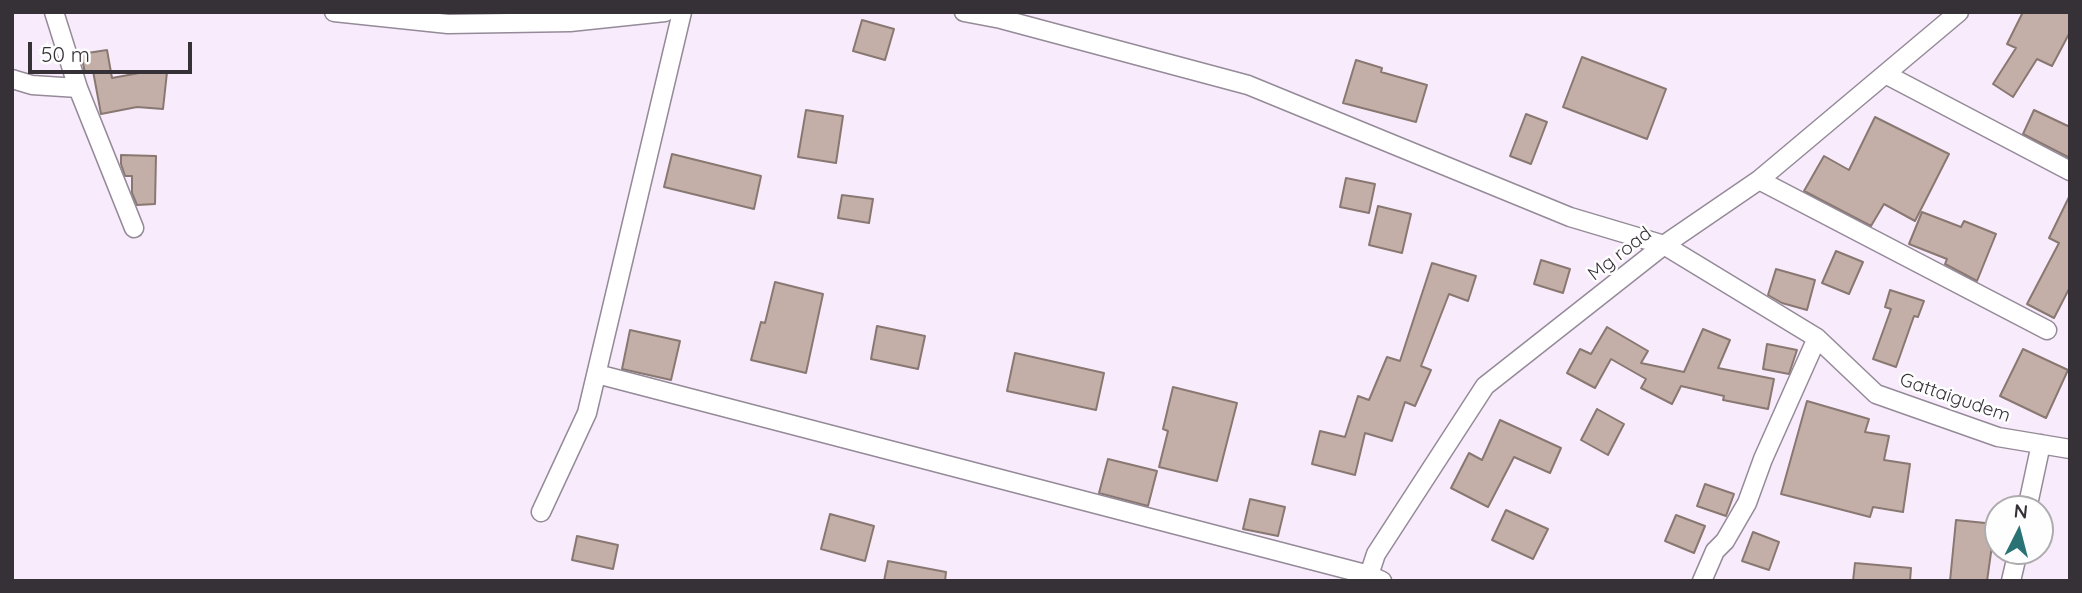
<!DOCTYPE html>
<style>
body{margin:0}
#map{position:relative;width:2082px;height:593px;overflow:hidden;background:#f8ecfc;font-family:Quicksand,sans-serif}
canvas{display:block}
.frame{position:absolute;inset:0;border:14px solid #363137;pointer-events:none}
.north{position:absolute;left:1984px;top:495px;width:70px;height:70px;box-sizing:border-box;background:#fefefe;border:2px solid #aeacae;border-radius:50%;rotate:6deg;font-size:19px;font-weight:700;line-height:28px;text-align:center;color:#363137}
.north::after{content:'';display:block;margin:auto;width:24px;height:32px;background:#297375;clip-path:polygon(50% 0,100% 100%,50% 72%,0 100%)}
.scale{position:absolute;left:28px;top:42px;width:164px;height:32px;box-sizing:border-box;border:4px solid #363137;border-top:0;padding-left:9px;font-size:21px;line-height:24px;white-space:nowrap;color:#363137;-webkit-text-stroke:5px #fefefe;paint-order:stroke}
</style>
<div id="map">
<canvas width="2082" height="593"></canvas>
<div class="frame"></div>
<div class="north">N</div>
<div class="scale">50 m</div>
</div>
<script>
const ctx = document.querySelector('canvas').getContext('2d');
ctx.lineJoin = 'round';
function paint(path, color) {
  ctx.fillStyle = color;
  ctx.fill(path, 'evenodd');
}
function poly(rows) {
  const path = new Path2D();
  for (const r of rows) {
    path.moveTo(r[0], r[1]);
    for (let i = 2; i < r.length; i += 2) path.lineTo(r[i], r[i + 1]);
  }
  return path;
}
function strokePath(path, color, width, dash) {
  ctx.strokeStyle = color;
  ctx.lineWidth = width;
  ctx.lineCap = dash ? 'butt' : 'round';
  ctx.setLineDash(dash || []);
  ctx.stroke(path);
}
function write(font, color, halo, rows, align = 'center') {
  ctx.font = font + ' Quicksand,sans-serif';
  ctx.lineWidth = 5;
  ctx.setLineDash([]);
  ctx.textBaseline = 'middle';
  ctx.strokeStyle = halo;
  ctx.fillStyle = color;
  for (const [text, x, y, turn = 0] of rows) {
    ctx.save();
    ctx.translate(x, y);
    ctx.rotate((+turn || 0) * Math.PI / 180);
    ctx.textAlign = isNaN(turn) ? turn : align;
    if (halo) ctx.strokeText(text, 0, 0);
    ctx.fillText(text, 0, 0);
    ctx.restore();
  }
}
const building = poly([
 [2023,12,2070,12,2070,32,2052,66,2037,59,2013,97,1993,84,2016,48,2007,44,2023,12],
 [862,20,894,29,885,60,853,51,862,20],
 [107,50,112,78,150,71,167,72,163,109,137,107,101,114,93,71,85,73,81,54,107,50],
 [1582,57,1666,89,1647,139,1563,107,1582,57],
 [1356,60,1382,68,1381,72,1427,85,1416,122,1343,103,1356,60],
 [806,110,843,116,836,163,798,157,806,110],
 [2034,110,2070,127,2070,158,2023,134,2034,110],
 [1526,114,1547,122,1531,164,1510,156,1526,114],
 [1875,117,1949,154,1915,221,1884,204,1871,226,1804,191,1824,156,1849,170,1875,117],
 [672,154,761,176,754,209,664,187,672,154],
 [121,155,156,156,155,204,137,205,132,193,132,176,125,176,121,164,121,155],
 [1346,178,1375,184,1369,213,1340,207,1346,178],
 [842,195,873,199,869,223,838,218,842,195],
 [2070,195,2070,287,2054,318,2027,304,2059,243,2049,238,2070,195],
 [1378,206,1411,214,1402,253,1369,245,1378,206],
 [1922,212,1961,227,1964,221,1996,234,1977,281,1945,264,1947,259,1909,244,1922,212],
 [1836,251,1863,262,1849,294,1822,283,1836,251],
 [1541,260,1570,269,1563,293,1534,284,1541,260],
 [1432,263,1476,276,1468,301,1449,294,1421,366,1431,370,1415,406,1405,402,1392,441,1365,433,1355,475,1312,464,1320,431,1345,437,1358,396,1369,400,1387,357,1400,361,1432,263],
 [1776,269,1815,280,1807,310,1782,303,1768,295,1776,269],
 [775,282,823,294,806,373,751,360,761,322,765,323,775,282],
 [1890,290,1924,301,1918,317,1914,316,1896,367,1873,359,1891,309,1885,307,1890,290],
 [877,326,925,336,918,369,871,359,877,326],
 [1607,327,1648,351,1641,363,1684,372,1703,329,1730,340,1718,368,1774,379,1768,409,1723,400,1724,396,1681,386,1672,404,1641,388,1646,379,1611,359,1595,388,1567,373,1580,349,1591,354,1607,327],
 [630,330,680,341,671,380,622,369,630,330],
 [1767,344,1797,350,1789,374,1763,369,1767,344],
 [2023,349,2068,370,2046,418,2000,396,2023,349],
 [1015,353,1104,373,1096,410,1007,391,1015,353],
 [1173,387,1237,403,1217,481,1159,467,1168,431,1163,429,1173,387],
 [1807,401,1869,419,1865,432,1889,436,1884,460,1910,464,1903,512,1873,507,1870,517,1781,494,1807,401],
 [1597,409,1624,424,1608,455,1581,440,1597,409],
 [1500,420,1561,448,1550,473,1514,457,1488,507,1451,488,1469,453,1482,460,1500,420],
 [1108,459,1157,471,1148,506,1099,493,1108,459],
 [1705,484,1734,494,1726,516,1697,506,1705,484],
 [1250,499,1285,507,1278,536,1243,529,1250,499],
 [1506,510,1548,529,1533,559,1492,540,1506,510],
 [830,514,874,526,865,561,821,549,830,514],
 [1676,515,1705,526,1694,553,1665,541,1676,515],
 [1956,520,1995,524,1987,581,1950,581,1956,520],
 [1753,532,1779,542,1769,570,1742,561,1753,532],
 [577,536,618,545,613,569,572,560,577,536],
 [888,561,946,572,945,581,884,581,888,561],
 [1855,563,1911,568,1910,581,1853,581,1855,563]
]);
paint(building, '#c3afa8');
strokePath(building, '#897771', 2);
const street = poly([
 [54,12,78,88,134,228],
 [334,12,448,24,570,22,665,12],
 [964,12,1001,19,1248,85,1570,217,1664,245,1817,338,1876,394,1998,437,2070,449],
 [1887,75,2070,171],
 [12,79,32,85,78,88],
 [1759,180,2047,330],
 [597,374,1369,575,1382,581],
 [2027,509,2041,444],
 [541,512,587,413,682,12],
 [1367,581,1376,554,1485,386,1664,245,1759,180,1959,12],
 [1702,581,1715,551,1725,541,1747,503,1763,459,1817,338],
 [2011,581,2018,551]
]);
strokePath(street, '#948a98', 21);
strokePath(street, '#fff', 18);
write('19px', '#363137', '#fefefe', [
 ["Mg road",1620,254,-38],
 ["Gattaigudem",1955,398,19]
]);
</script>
